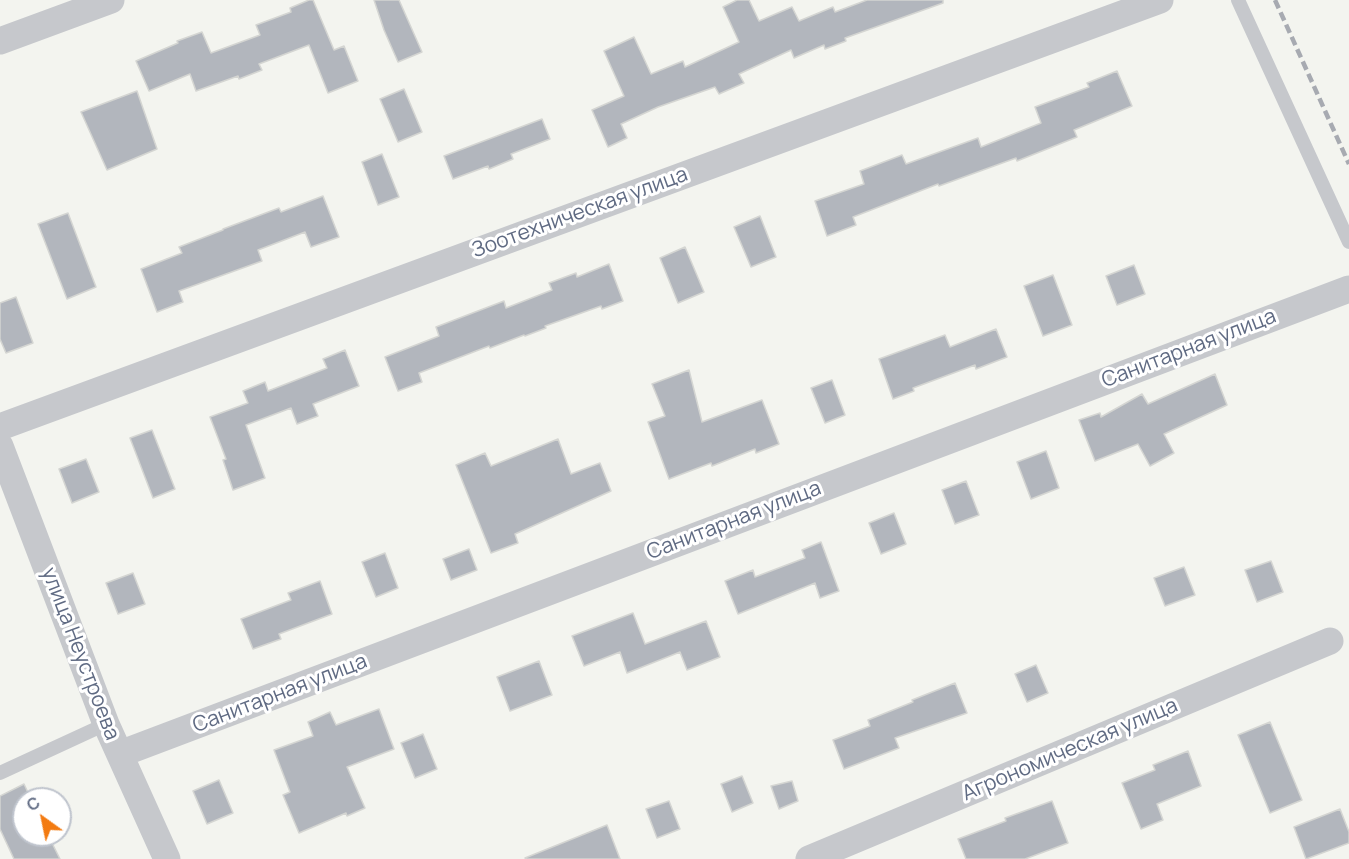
<!DOCTYPE html>
<meta charset="utf-8">
<style>
body{margin:0}
#map{position:relative;width:1349px;height:859px;overflow:hidden;background:#f3f4ef;font-family:Manrope,sans-serif}
canvas{display:block}
.north{position:absolute;left:12px;top:787px;width:60px;height:60px;box-sizing:border-box;background:#fff;border:2px solid #bfc4cd;border-radius:50%;rotate:327deg;font-size:16px;font-weight:700;line-height:24px;text-align:center;color:#606b83}
.north::after{content:'';display:block;margin:auto;width:21px;height:27px;background:#f37b11;clip-path:polygon(50% 0,100% 100%,50% 72%,0 100%)}
</style>
<div id="map">
<canvas width="1349" height="859"></canvas>
<div class="north">С</div>
</div>
<script>
const ctx = document.querySelector('canvas').getContext('2d');
ctx.lineJoin = 'round';
function paint(path, color) {
  ctx.fillStyle = color;
  ctx.fill(path, 'evenodd');
}
function poly(rows) {
  const path = new Path2D();
  for (const r of rows) {
    path.moveTo(r[0], r[1]);
    for (let i = 2; i < r.length; i += 2) path.lineTo(r[i], r[i + 1]);
  }
  return path;
}
function strokePath(path, color, width, dash) {
  ctx.strokeStyle = color;
  ctx.lineWidth = width;
  ctx.lineCap = dash ? 'butt' : 'round';
  ctx.setLineDash(dash || []);
  ctx.stroke(path);
}
function write(font, color, halo, rows, align = 'center') {
  ctx.font = font + ' Manrope,sans-serif';
  ctx.lineWidth = 6;
  ctx.setLineDash([]);
  ctx.textBaseline = 'middle';
  ctx.strokeStyle = halo;
  ctx.fillStyle = color;
  for (const [text, x, y, turn = 0] of rows) {
    ctx.save();
    ctx.translate(x, y);
    ctx.rotate((+turn || 0) * Math.PI / 180);
    ctx.textAlign = isNaN(turn) ? turn : align;
    if (halo) ctx.strokeText(text, 0, 0);
    ctx.fillText(text, 0, 0);
    ctx.restore();
  }
}
const building = poly([
 [309,0,313,0,334,50,344,46,358,81,328,93,309,45,259,64,262,70,239,79,238,76,196,91,190,74,149,91,136,61,178,43,177,41,202,32,211,53,260,35,256,25,291,12,290,8,309,0],
 [374,0,399,0,422,52,398,62,384,30,374,0],
 [737,0,749,0,759,21,792,7,799,21,833,7,835,12,867,0,943,0,943,3,845,38,846,41,825,49,824,45,794,58,791,50,739,74,744,83,719,94,715,87,658,107,621,124,627,138,608,147,592,110,624,96,604,51,634,37,651,74,683,61,685,67,739,42,723,7,737,0],
 [1117,71,1132,106,1074,130,1077,137,1017,161,1016,158,939,186,938,184,853,217,856,225,827,236,815,201,864,184,860,171,902,155,906,164,978,138,981,147,1041,123,1035,107,1089,87,1087,83,1117,71],
 [404,89,422,132,398,142,380,99,404,89],
 [137,91,157,149,107,170,81,112,137,91],
 [542,119,550,139,511,154,513,159,489,169,488,166,453,179,444,156,542,119],
 [382,154,399,197,378,205,362,162,382,154],
 [323,196,339,237,311,247,305,232,258,250,262,261,179,291,183,302,157,312,141,269,182,253,179,247,223,230,223,229,279,208,281,212,323,196],
 [68,213,96,287,67,299,38,224,68,213],
 [760,216,776,257,751,267,734,227,760,216],
 [685,247,704,292,678,303,660,258,685,247],
 [609,264,623,301,602,309,601,306,545,326,546,328,525,336,524,335,490,348,489,346,419,373,422,382,398,391,385,357,439,336,436,327,504,301,506,308,552,290,549,283,576,273,577,277,609,264],
 [1134,265,1145,294,1117,305,1106,276,1134,265],
 [1053,275,1072,325,1043,336,1024,286,1053,275],
 [16,297,33,343,6,353,0,339,0,303,16,297],
 [996,329,1007,357,976,369,975,365,913,388,914,391,893,399,879,359,945,335,950,347,996,329],
 [345,350,359,386,313,404,318,416,297,424,291,408,246,425,265,478,233,490,223,460,226,459,210,417,248,403,243,391,265,382,268,391,327,368,323,359,345,350],
 [689,370,702,422,762,400,779,444,756,453,755,449,712,466,711,463,669,479,648,422,665,416,652,384,689,370],
 [1215,374,1227,405,1164,434,1174,453,1150,466,1138,444,1095,461,1079,420,1100,413,1101,417,1142,394,1148,404,1215,374],
 [832,380,845,415,825,423,811,388,832,380],
 [152,430,175,489,153,498,130,438,152,430],
 [558,439,571,474,600,463,611,491,515,534,518,543,491,553,456,465,485,453,491,466,558,439],
 [1046,451,1059,488,1031,499,1017,462,1046,451],
 [86,459,99,492,72,503,59,469,86,459],
 [966,481,979,515,955,524,942,490,966,481],
 [894,513,906,544,881,554,869,523,894,513],
 [821,542,839,591,820,598,815,583,738,614,725,581,753,570,755,577,805,558,802,550,821,542],
 [469,549,477,570,451,580,443,559,469,549],
 [385,553,398,588,376,597,362,562,385,553],
 [1271,561,1283,592,1257,602,1245,570,1271,561],
 [1184,567,1195,595,1165,606,1154,578,1184,567],
 [133,573,145,604,118,614,106,583,133,573],
 [320,581,332,614,279,634,281,639,253,649,241,619,291,600,288,593,320,581],
 [633,613,645,644,706,621,720,657,687,670,680,652,627,673,620,652,584,666,572,636,633,613],
 [539,661,552,695,510,711,497,677,539,661],
 [1036,665,1048,693,1027,702,1015,674,1036,665],
 [955,683,967,713,895,738,899,748,844,769,833,740,870,726,868,720,913,702,912,700,955,683],
 [379,709,394,749,347,767,365,808,347,816,346,813,299,833,283,795,290,792,274,750,313,736,308,722,330,712,336,725,379,709],
 [1270,722,1302,800,1270,813,1238,735,1270,722],
 [423,734,437,769,415,778,401,743,423,734],
 [1188,751,1201,786,1157,804,1163,820,1141,829,1122,783,1155,770,1153,765,1188,751],
 [742,776,753,803,732,812,721,784,742,776],
 [219,780,233,813,207,824,193,791,219,780],
 [792,781,798,801,779,809,771,786,792,781],
 [24,784,31,799,24,799,24,835,48,835,60,859,14,859,0,829,0,796,24,784],
 [669,801,680,829,657,838,646,809,669,801],
 [1052,801,1068,843,1025,859,966,859,958,839,1006,821,1005,818,1052,801],
 [1340,809,1349,832,1349,843,1306,859,1294,827,1340,809],
 [607,825,620,859,526,859,525,858,607,825]
]);
paint(building, '#b2b6bd');
strokePath(building, '#d4d5d2', 1.5);
strokePath(poly([
 [1238,0,1349,242],
 [0,773,106,724]
]), '#c6c8cc', 14);
strokePath(poly([
 [0,41,111,0],
 [0,427,1160,0],
 [0,446,106,724,167,859],
 [120,754,1349,289],
 [809,859,1330,641]
]), '#c6c8cc', 27);
strokePath(poly([
 [1275,0,1349,164]
]), '#a7aab1', 4.5, [9, 4.5]);
write('21px', '#606b83', '#fff', [
 ["Зоотехническая улица",580,213,-20],
 ["Санитарная улица",1189,349,-21],
 ["Санитарная улица",734,521,-21],
 ["улица Неустроева",80,654,69],
 ["Санитарная улица",280,694,-21],
 ["Агрономическая улица",1070,750,-23]
]);
</script>
